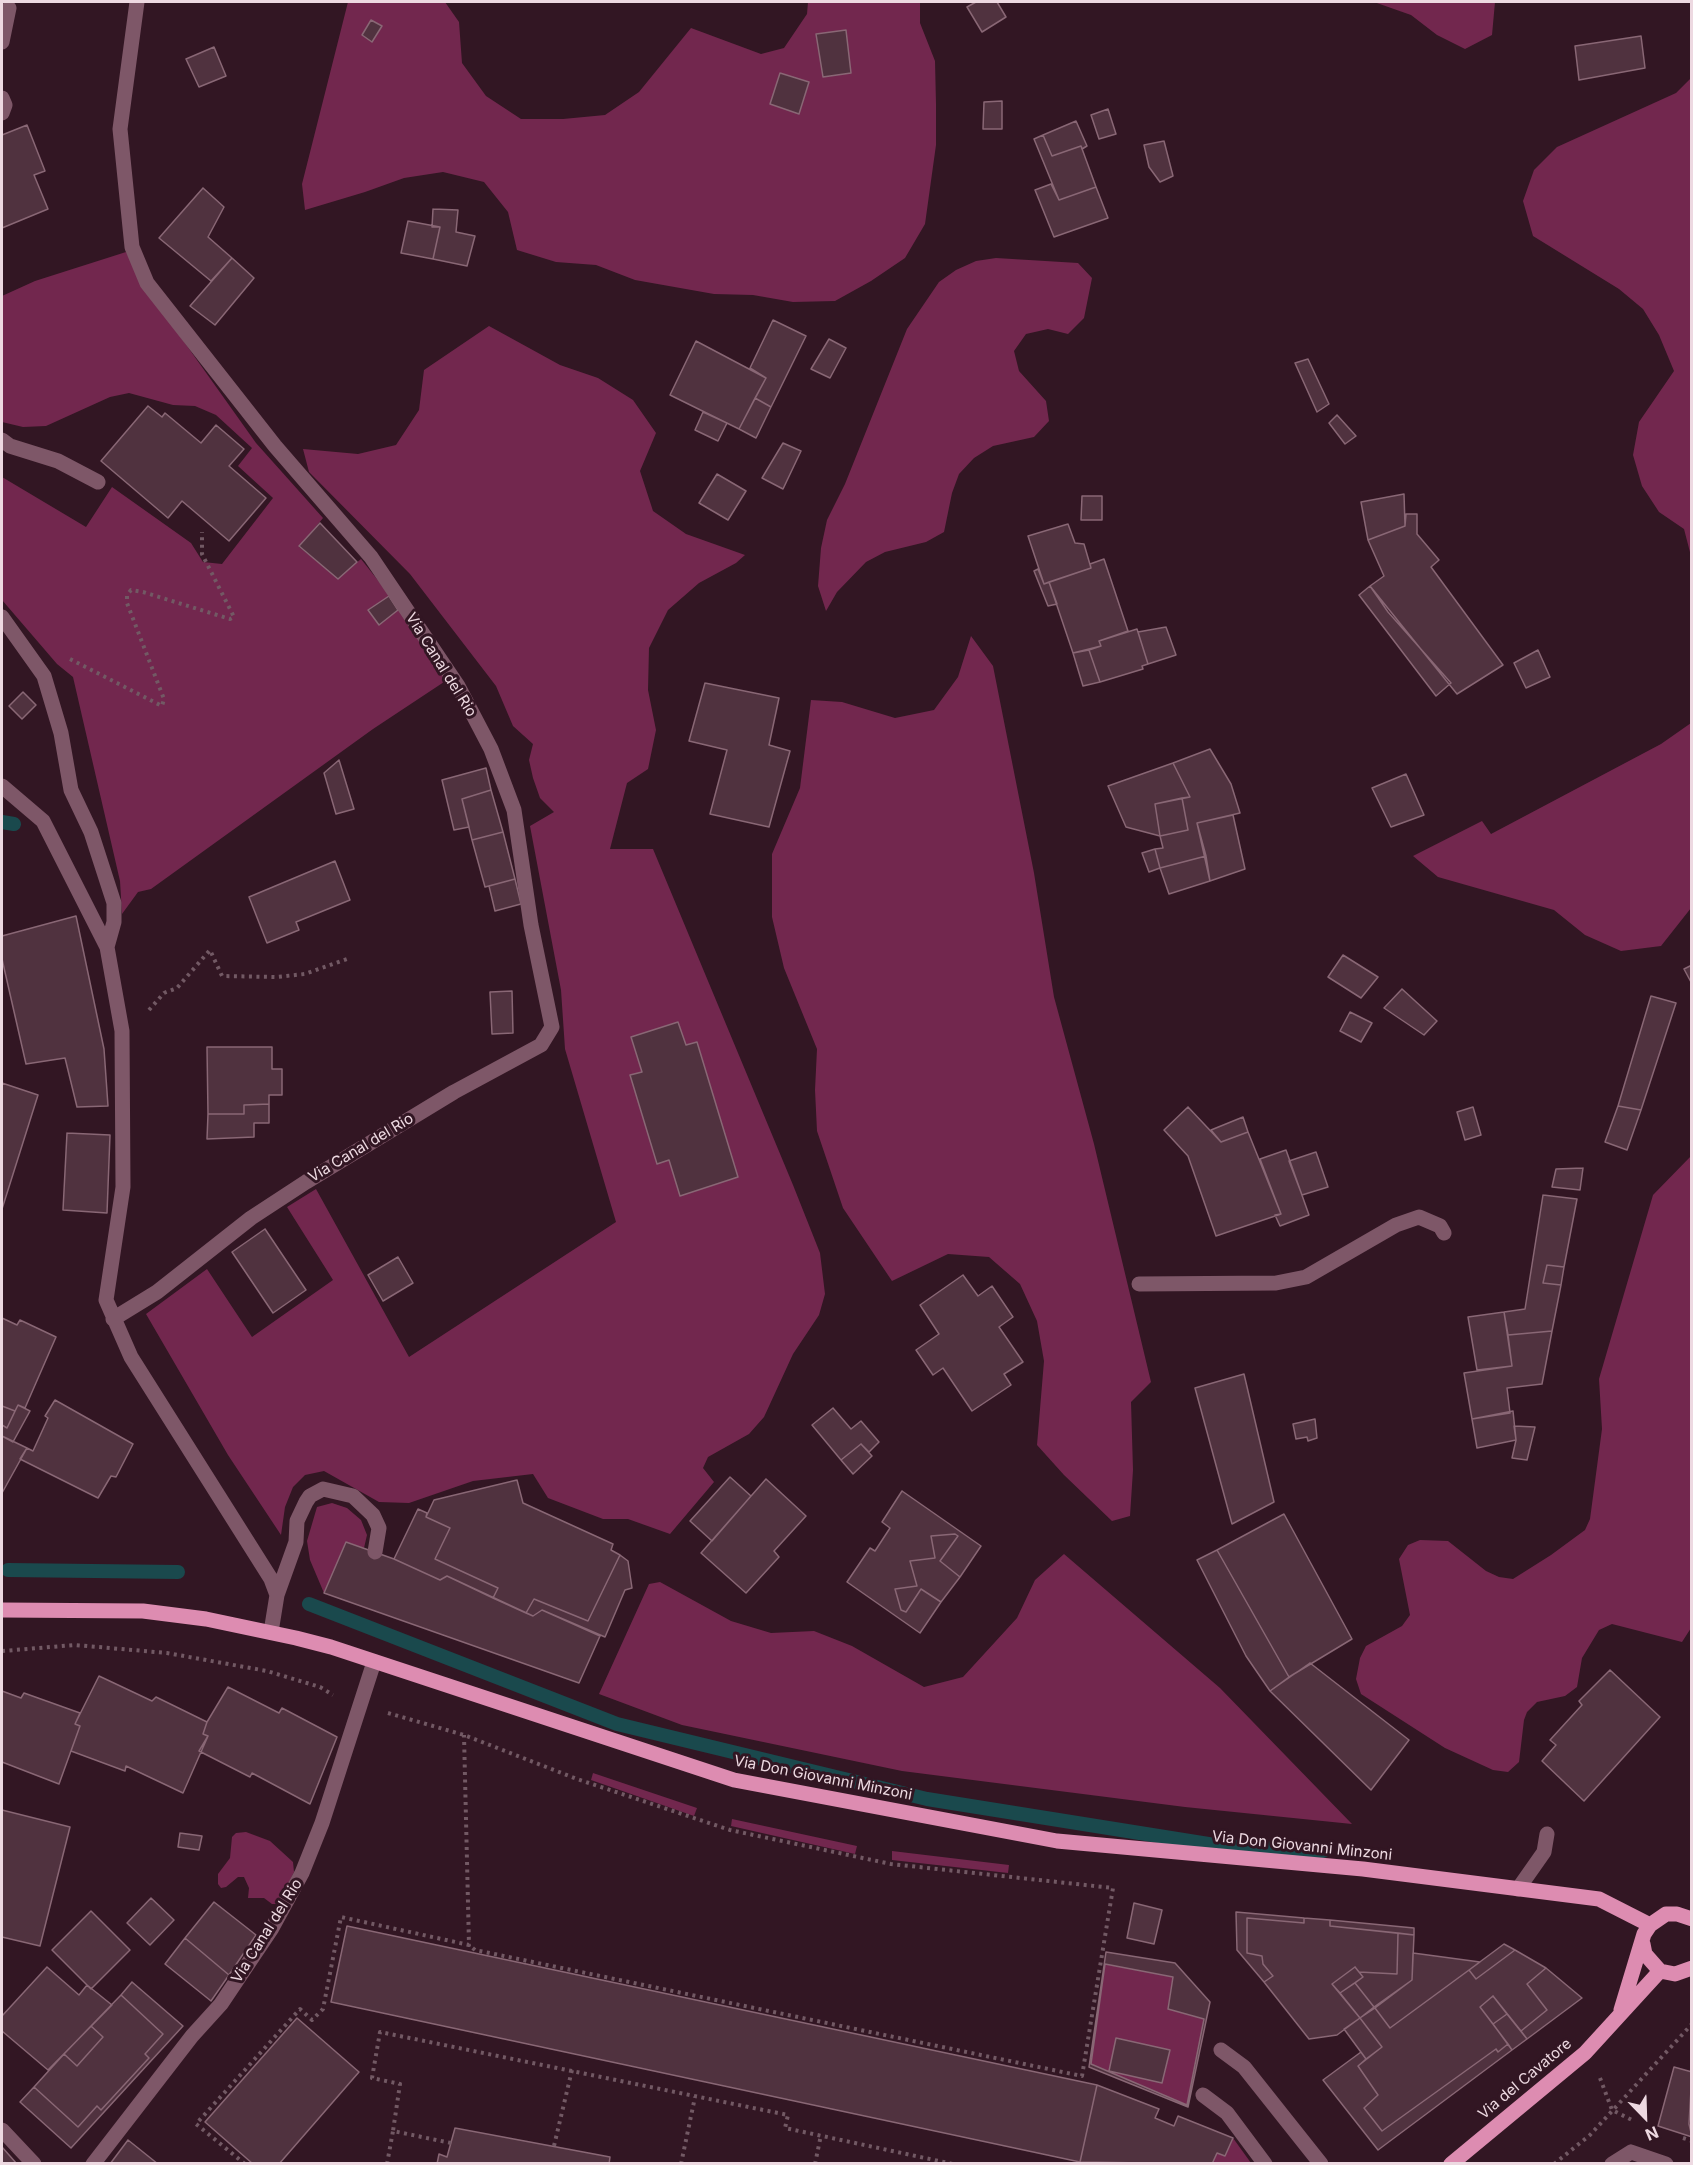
<!DOCTYPE html>
<style>
body{margin:0}
#map{position:relative;width:1693px;height:2165px;overflow:hidden;background:#321623;font-family:Inter,sans-serif}
canvas{display:block}
.frame{position:absolute;inset:0;border:3px solid #edd9e1;pointer-events:none}
.north{position:absolute;left:1615px;top:2087px;width:60px;height:60px;-webkit-text-stroke:4px #321623;paint-order:stroke;rotate:157deg;font-size:16px;font-weight:700;line-height:24px;text-align:center;color:#edd9e1}
.north::after{content:'';display:block;margin:auto;width:21px;height:27px;background:#edd9e1;clip-path:polygon(50% 0,100% 100%,50% 72%,0 100%)}
</style>
<div id="map">
<canvas width="1693" height="2165"></canvas>
<div class="frame"></div>
<div class="north">N</div>
</div>
<script>
const ctx = document.querySelector('canvas').getContext('2d');
ctx.lineJoin = 'round';
function paint(path, color) {
  ctx.fillStyle = color;
  ctx.fill(path, 'evenodd');
}
function poly(rows) {
  const path = new Path2D();
  for (const r of rows) {
    path.moveTo(r[0], r[1]);
    for (let i = 2; i < r.length; i += 2) path.lineTo(r[i], r[i + 1]);
  }
  return path;
}
function strokePath(path, color, width, dash) {
  ctx.strokeStyle = color;
  ctx.lineWidth = width;
  ctx.lineCap = dash ? 'butt' : 'round';
  ctx.setLineDash(dash || []);
  ctx.stroke(path);
}
function write(font, color, halo, rows, align = 'center') {
  ctx.font = font + ' Inter,sans-serif';
  ctx.lineWidth = 6;
  ctx.setLineDash([]);
  ctx.textBaseline = 'middle';
  ctx.strokeStyle = halo;
  ctx.fillStyle = color;
  for (const [text, x, y, turn = 0] of rows) {
    ctx.save();
    ctx.translate(x, y);
    ctx.rotate((+turn || 0) * Math.PI / 180);
    ctx.textAlign = isNaN(turn) ? turn : align;
    if (halo) ctx.strokeText(text, 0, 0);
    ctx.fillText(text, 0, 0);
    ctx.restore();
  }
}
paint(poly([
 [348,2,445,2,459,22,462,63,486,96,521,119,563,119,605,115,639,92,691,28,761,54,784,48,807,14,808,2,920,2,920,23,935,61,936,104,936,145,925,224,905,258,871,281,835,301,793,302,753,295,714,294,635,280,596,265,556,262,517,250,508,212,484,182,443,172,404,178,365,192,305,210,302,184],
 [1374,2,1495,2,1492,35,1465,49,1437,35,1411,15],
 [1691,78,1691,556,1684,529,1659,512,1642,486,1633,455,1639,422,1674,371,1659,335,1643,309,1619,289,1533,236,1523,201,1534,170,1557,147,1676,93],
 [126,252,160,308,256,443,323,518,299,547,338,578,361,559,384,588,447,680,373,729,151,889,138,892,122,914,120,881,73,677,57,664,2,600,2,477,86,527,112,487,191,543,203,562,222,564,273,498,238,466,252,448,216,415,195,406,173,405,129,393,110,397,46,426,23,427,2,422,2,296,35,281],
 [996,258,1078,263,1092,278,1084,318,1068,334,1048,329,1026,334,1014,351,1019,371,1046,401,1049,421,1034,437,993,446,974,458,959,474,952,493,944,532,926,542,885,552,866,562,837,592,826,611,818,586,821,548,827,520,845,484,907,329,939,282,956,270,976,261],
 [489,326,560,365,598,378,633,400,656,433,640,471,653,511,686,534,745,555,736,563,699,583,668,610,649,648,648,690,656,730,648,769,627,783,610,849,653,849,793,1185,820,1253,825,1294,819,1315,793,1354,764,1417,749,1434,708,1457,703,1468,714,1482,670,1534,628,1519,603,1519,548,1498,533,1474,473,1481,409,1503,379,1502,324,1471,305,1475,293,1487,285,1507,281,1535,228,1455,146,1314,207,1269,252,1337,333,1280,287,1207,316,1189,409,1357,616,1222,565,1049,561,990,530,826,554,812,540,798,533,778,529,760,533,744,513,726,496,686,410,574,309,472,303,449,358,454,396,445,419,410,424,370],
 [971,636,993,666,1034,873,1054,997,1094,1144,1151,1382,1131,1402,1133,1470,1130,1516,1112,1521,1064,1475,1037,1445,1044,1361,1037,1321,1020,1284,989,1257,948,1254,892,1281,843,1208,817,1131,815,1090,817,1049,784,968,772,917,772,854,800,788,811,700,842,702,895,718,934,710,958,677],
 [1691,723,1691,908,1661,946,1621,951,1585,935,1554,910,1438,877,1413,856,1482,821,1491,834,1661,744],
 [1691,1156,1691,1628,1682,1642,1612,1624,1599,1630,1582,1658,1577,1687,1565,1696,1537,1702,1527,1712,1524,1720,1519,1762,1508,1772,1493,1770,1445,1748,1361,1694,1356,1679,1360,1658,1366,1646,1402,1626,1410,1615,1399,1559,1408,1545,1420,1540,1448,1541,1486,1571,1499,1577,1513,1579,1551,1555,1585,1530,1590,1519,1602,1429,1599,1379,1653,1195],
 [332,1503,347,1508,361,1520,367,1535,364,1548,346,1542,324,1593,310,1560,307,1541,317,1507],
 [1064,1554,1220,1688,1352,1824,1185,1807,902,1771,682,1725,599,1694,649,1584,660,1582,731,1621,771,1633,814,1631,852,1646,924,1687,963,1677,1017,1618,1035,1580],
 [593,1773,697,1808,694,1816,591,1780],
 [732,1819,857,1846,855,1854,731,1826],
 [246,1832,270,1841,293,1862,294,1872,278,1904,272,1904,264,1898,248,1898,249,1888,244,1877,238,1877,226,1887,221,1888,218,1884,218,1874,230,1858,232,1837,236,1833],
 [892,1851,1009,1865,1008,1873,892,1860],
 [1105,1964,1173,1977,1168,2009,1204,2019,1187,2105,1091,2064],
 [1233,2138,1251,2163,1212,2164,1217,2153,1225,2156]
]), '#72274e');
strokePath(poly([
 [2,822,14,824],
 [8,1570,178,1572],
 [309,1604,617,1724,927,1799,1221,1846,1323,1851]
]), '#1a494d', 14);
const building = poly([
 [976,2,997,2,1006,17,982,32,967,7,976,2],
 [371,20,382,26,372,42,362,35,371,20],
 [846,30,851,73,823,77,816,34,846,30],
 [1641,36,1645,68,1579,80,1575,46,1641,36],
 [214,47,226,76,199,87,186,59,214,47],
 [780,73,809,82,799,114,770,104,780,73],
 [1002,101,1002,129,983,129,984,102,1002,101],
 [1108,109,1116,134,1099,139,1091,115,1108,109],
 [1076,121,1087,146,1082,149,1081,146,1052,156,1043,135,1076,121],
 [27,125,45,171,34,175,48,209,2,228,2,135,27,125],
 [1043,135,1052,156,1081,146,1096,187,1059,200,1034,139,1043,135],
 [1164,141,1173,176,1160,182,1149,167,1144,145,1164,141],
 [1051,184,1059,200,1096,187,1108,218,1054,237,1035,190,1051,184],
 [203,188,224,207,208,237,232,258,211,281,159,238,203,188],
 [433,209,458,210,456,232,475,236,467,266,433,259,440,227,432,227,433,209],
 [408,221,440,227,433,259,401,253,408,221],
 [232,258,254,278,215,325,190,306,232,258],
 [773,320,806,336,771,407,755,398,766,378,750,368,773,320],
 [829,339,846,348,830,378,811,369,829,339],
 [696,341,766,378,739,429,670,395,696,341],
 [1308,359,1329,404,1317,412,1295,363,1308,359],
 [755,398,771,407,756,438,739,429,755,398],
 [148,406,162,417,165,413,201,443,216,425,244,449,229,466,266,498,229,541,182,501,168,518,101,461,148,406],
 [703,412,727,423,718,441,695,430,703,412],
 [1337,415,1356,436,1345,444,1329,423,1337,415],
 [783,443,801,451,783,489,762,478,783,443],
 [717,474,746,491,728,520,699,503,717,474],
 [1404,494,1405,526,1368,540,1361,502,1404,494],
 [1082,496,1102,496,1102,520,1081,520,1082,496],
 [1406,514,1417,514,1417,534,1439,560,1431,567,1503,665,1457,694,1370,586,1384,576,1368,540,1405,526,1406,514],
 [320,523,357,562,338,579,299,546,320,523],
 [1068,524,1075,543,1084,544,1091,568,1044,584,1028,536,1068,524],
 [1104,559,1128,631,1099,641,1101,646,1073,653,1049,582,1091,568,1090,564,1104,559],
 [1038,569,1044,584,1049,582,1057,604,1048,606,1034,571,1038,569],
 [1370,586,1388,612,1451,683,1436,696,1359,595,1370,586],
 [389,596,398,610,379,625,368,610,389,596],
 [1166,627,1176,655,1148,664,1138,632,1166,627],
 [1137,629,1148,664,1142,666,1143,669,1100,682,1089,650,1101,646,1099,641,1137,629],
 [1089,650,1100,682,1083,686,1073,653,1089,650],
 [1538,650,1550,677,1526,688,1514,663,1538,650],
 [705,683,779,698,769,745,790,751,769,827,710,814,727,750,689,741,705,683],
 [23,692,36,705,22,719,9,706,23,692],
 [1210,749,1231,784,1240,813,1197,823,1206,856,1160,868,1155,849,1163,848,1160,836,1188,830,1182,798,1190,797,1173,763,1210,749],
 [339,760,354,809,336,814,324,773,339,760],
 [1173,763,1190,797,1155,804,1160,836,1126,827,1108,786,1173,763],
 [486,768,491,790,462,799,469,827,454,830,442,780,486,768],
 [1406,774,1424,815,1391,827,1372,788,1406,774],
 [491,790,503,832,472,840,462,799,491,790],
 [1182,798,1188,830,1160,836,1155,804,1182,798],
 [1233,815,1245,869,1210,881,1197,823,1233,815],
 [503,832,515,879,485,887,472,840,503,832],
 [1155,849,1160,868,1149,872,1142,853,1155,849],
 [1206,856,1210,881,1169,894,1160,868,1206,856],
 [335,861,350,900,296,922,299,930,267,943,249,897,335,861],
 [515,879,521,904,495,911,489,886,515,879],
 [76,916,104,1049,108,1106,77,1107,65,1058,26,1064,2,959,2,936,76,916],
 [1343,955,1378,977,1361,998,1328,977,1343,955],
 [1692,965,1692,984,1684,969,1692,965],
 [1402,989,1437,1021,1424,1035,1384,1008,1402,989],
 [512,991,513,1033,492,1034,490,992,512,991],
 [1651,996,1676,1003,1641,1110,1618,1106,1651,996],
 [1350,1012,1372,1023,1361,1042,1340,1031,1350,1012],
 [678,1022,686,1045,697,1042,738,1177,680,1196,669,1160,657,1164,630,1075,642,1072,631,1037,678,1022],
 [207,1047,272,1047,272,1069,282,1069,282,1095,269,1095,269,1104,244,1105,244,1114,208,1114,207,1047],
 [2,1083,38,1095,2,1209,2,1083],
 [269,1104,269,1123,254,1123,254,1137,207,1139,208,1114,244,1114,244,1105,269,1104],
 [1618,1106,1641,1110,1627,1150,1605,1142,1618,1106],
 [1188,1107,1221,1142,1248,1132,1281,1214,1216,1236,1188,1156,1164,1130,1188,1107],
 [1473,1107,1481,1135,1465,1140,1457,1112,1473,1107],
 [1243,1117,1248,1132,1221,1142,1211,1130,1243,1117],
 [67,1133,110,1135,107,1213,63,1210,67,1133],
 [1286,1150,1309,1215,1280,1226,1275,1215,1281,1214,1260,1159,1286,1150],
 [1316,1152,1328,1187,1302,1195,1289,1161,1316,1152],
 [1583,1168,1580,1190,1552,1187,1556,1169,1583,1168],
 [1543,1195,1577,1199,1564,1267,1547,1265,1543,1283,1561,1285,1552,1331,1508,1335,1504,1312,1525,1309,1543,1195],
 [265,1229,306,1290,273,1313,232,1252,265,1229],
 [398,1257,413,1283,383,1301,368,1275,398,1257],
 [1547,1265,1564,1267,1561,1285,1543,1283,1547,1265],
 [963,1275,978,1296,992,1286,1013,1317,999,1327,1023,1362,1004,1374,1011,1385,972,1411,943,1368,933,1375,916,1350,939,1334,920,1305,963,1275],
 [1504,1312,1512,1366,1477,1370,1468,1317,1504,1312],
 [2,1318,17,1325,20,1320,56,1337,25,1408,18,1405,15,1411,2,1406,2,1318],
 [1552,1331,1542,1384,1507,1388,1510,1413,1472,1419,1464,1373,1512,1366,1508,1335,1552,1331],
 [1244,1374,1274,1502,1232,1524,1195,1388,1244,1374],
 [55,1400,133,1444,116,1477,111,1476,98,1498,20,1459,27,1448,33,1451,48,1418,45,1416,55,1400],
 [18,1405,30,1411,13,1442,2,1436,2,1425,7,1428,18,1405],
 [2,1406,15,1411,7,1428,2,1425,2,1406],
 [833,1408,851,1429,861,1421,879,1442,869,1452,861,1444,841,1460,812,1425,833,1408],
 [1513,1411,1516,1440,1477,1448,1472,1419,1513,1411],
 [1315,1419,1317,1438,1308,1441,1307,1437,1296,1439,1293,1424,1315,1419],
 [1514,1426,1535,1427,1527,1460,1512,1458,1516,1440,1514,1426],
 [2,1436,27,1448,2,1493,2,1436],
 [861,1444,872,1456,853,1474,841,1460,861,1444],
 [730,1477,751,1496,712,1541,690,1521,730,1477],
 [766,1479,806,1516,774,1551,779,1557,746,1593,701,1553,766,1479],
 [517,1480,523,1503,613,1544,611,1550,620,1555,588,1621,534,1599,526,1613,493,1598,498,1588,435,1559,450,1528,426,1517,434,1500,517,1480],
 [902,1491,981,1546,960,1577,940,1561,958,1536,955,1534,931,1536,935,1558,910,1561,917,1586,895,1589,901,1610,906,1612,921,1589,941,1602,920,1633,847,1582,870,1548,875,1551,890,1528,882,1522,902,1491],
 [418,1509,427,1513,426,1517,450,1528,435,1559,498,1588,493,1598,447,1576,440,1580,394,1559,418,1509],
 [1284,1514,1352,1639,1289,1677,1217,1550,1284,1514],
 [955,1534,958,1536,940,1561,960,1577,941,1602,921,1589,906,1612,901,1610,895,1589,917,1586,910,1561,935,1558,931,1536,955,1534],
 [346,1542,394,1559,440,1580,447,1576,533,1616,542,1610,600,1636,579,1683,324,1593,346,1542],
 [1217,1550,1289,1677,1270,1691,1246,1656,1197,1560,1217,1550],
 [620,1555,628,1561,632,1588,625,1590,605,1637,542,1610,533,1616,526,1613,534,1599,588,1621,620,1555],
 [1310,1663,1409,1740,1371,1790,1270,1691,1310,1663],
 [1610,1670,1660,1717,1584,1801,1542,1761,1556,1745,1550,1740,1582,1705,1579,1701,1610,1670],
 [99,1676,152,1701,156,1697,207,1722,203,1734,208,1736,183,1793,126,1766,125,1771,71,1751,80,1726,75,1724,99,1676],
 [228,1687,279,1713,282,1708,337,1737,310,1804,252,1773,250,1777,199,1751,208,1736,203,1734,207,1722,228,1687],
 [2,1691,21,1698,24,1693,80,1713,75,1724,80,1726,59,1784,2,1762,2,1691],
 [2,1810,70,1827,40,1946,2,1937,2,1810],
 [180,1833,202,1836,199,1850,178,1847,180,1833],
 [151,1898,174,1920,150,1945,127,1923,151,1898],
 [214,1902,256,1935,229,1975,185,1938,214,1902],
 [1134,1903,1162,1910,1154,1944,1127,1938,1134,1903],
 [91,1911,130,1950,91,1989,52,1950,91,1911],
 [1236,1912,1304,1918,1304,1923,1247,1918,1247,1953,1262,1956,1263,1964,1273,1976,1264,1982,1237,1950,1236,1912],
 [1247,1918,1304,1923,1304,1918,1330,1920,1330,1926,1398,1933,1397,1974,1359,1972,1355,1967,1332,1984,1360,2018,1337,2035,1309,2039,1264,1982,1273,1976,1263,1964,1262,1956,1247,1953,1247,1918],
 [1330,1920,1414,1928,1414,1935,1330,1926,1330,1920],
 [347,1926,1097,2085,1080,2162,331,2002,347,1926],
 [1398,1933,1414,1935,1412,1980,1374,2007,1355,1983,1363,1977,1359,1972,1397,1974,1398,1933],
 [185,1938,229,1975,211,2001,165,1964,185,1938],
 [1504,1944,1515,1950,1476,1979,1469,1970,1504,1944],
 [1515,1950,1546,1968,1527,1984,1547,2010,1521,2031,1493,1996,1480,2007,1508,2044,1498,2052,1496,2049,1382,2131,1364,2108,1378,2095,1358,2066,1382,2047,1360,2018,1375,2008,1390,2028,1469,1970,1476,1979,1515,1950],
 [1106,1952,1175,1963,1210,2002,1188,2107,1089,2067,1106,1952],
 [1105,1964,1173,1977,1168,2009,1204,2019,1187,2105,1091,2064,1105,1964],
 [1413,1953,1480,1962,1390,2028,1375,2008,1412,1980,1413,1953],
 [47,1967,79,1995,87,1985,112,2005,48,2070,2,2031,2,2016,47,1967],
 [1355,1967,1363,1977,1340,1993,1332,1984,1355,1967],
 [1546,1968,1582,1998,1527,2039,1521,2031,1547,2010,1527,1984,1546,1968],
 [132,1982,183,2026,71,2148,20,2102,34,2087,78,2127,97,2106,101,2110,149,2058,145,2054,163,2034,121,1995,132,1982],
 [1355,1983,1374,2007,1360,2018,1340,1993,1355,1983],
 [121,1995,163,2034,145,2054,149,2058,101,2110,97,2106,78,2127,34,2087,64,2054,77,2066,103,2037,91,2026,121,1995],
 [1493,1996,1507,2014,1493,2024,1480,2007,1493,1996],
 [1507,2014,1527,2039,1512,2050,1493,2024,1507,2014],
 [297,2018,359,2072,279,2164,253,2164,205,2122,297,2018],
 [1360,2018,1382,2047,1366,2059,1344,2029,1360,2018],
 [91,2026,103,2037,77,2066,64,2054,91,2026],
 [1116,2038,1170,2050,1162,2083,1109,2071,1116,2038],
 [1508,2044,1512,2050,1378,2150,1323,2080,1361,2052,1366,2059,1358,2066,1378,2095,1364,2108,1382,2131,1496,2049,1498,2052,1508,2044],
 [1674,2067,1692,2072,1689,2124,1692,2137,1658,2126,1674,2067],
 [1097,2085,1159,2109,1155,2118,1174,2126,1178,2116,1233,2138,1225,2156,1217,2153,1212,2164,1080,2162,1097,2085],
 [455,2128,610,2157,609,2164,437,2164,439,2154,447,2157,455,2128],
 [128,2140,158,2164,110,2164,128,2140],
 [2,2147,17,2164,2,2164,2,2147]
]);
paint(building, '#50323f');
strokePath(building, '#896775', 1.5);
strokePath(poly([
 [70,659,162,706,164,699,127,603,127,595,131,590,143,592,230,619,234,617,202,554,202,532],
 [149,1010,164,993,177,988,210,950,222,976,276,977,305,974,350,958],
 [2,1651,75,1645,167,1653,267,1671,320,1687,333,1695],
 [388,1713,464,1735,577,1779,730,1830,891,1864,1113,1888,1082,2076,475,1950,469,1945],
 [1600,2078,1612,2110,1634,2121],
 [1683,2138,1692,2141],
 [451,2143,393,2131,400,2084,372,2078,380,2032,788,2115,785,2128,953,2164],
 [554,2146,572,2070],
 [245,2164,196,2124,300,2009,312,2020,323,2009,341,1917,469,1945,464,1735],
 [387,2164,393,2131],
 [681,2164,695,2097],
 [815,2164,821,2135],
 [1554,2164,1590,2135,1692,2024]
]), '#725964', 4, [3, 4.5]);
strokePath(poly([
 [2,42,9,8],
 [2,98,5,105,2,113],
 [2,440,10,446,58,461,98,482],
 [2,617,44,676,61,733,71,790,91,832,114,903,114,922,107,947],
 [2,786,43,821,107,947,122,1031,123,1187,106,1300,131,1357,271,1579,277,1595,271,1632],
 [1139,1284,1276,1283,1306,1277,1396,1225,1419,1217,1440,1226,1444,1233],
 [113,1319,157,1292,251,1218,306,1182,454,1092,541,1045,552,1027,531,925,514,810,491,749,458,686,371,557,275,446,147,283,132,247,120,129,137,2],
 [277,1595,296,1542,297,1521,306,1502,310,1496,323,1489,353,1496,373,1515,379,1528,375,1552],
 [1518,1889,1544,1852,1547,1834],
 [1221,2050,1244,2067,1321,2164],
 [1203,2095,1227,2113,1265,2164],
 [2,2130,34,2164],
 [1631,2152,1666,2164],
 [93,2164,192,2036,221,2004,272,1928,302,1873,322,1823,374,1662],
 [1612,2164,1631,2152]
]), '#7e5768', 15);
strokePath(poly([
 [2,1610,143,1611,206,1619,296,1638,331,1647,734,1780,1057,1841,1363,1869,1599,1899,1650,1925],
 [1643,1944,1645,1954,1660,1971,1675,1974,1692,1968],
 [1621,2010,1644,1934,1650,1925,1666,1914,1677,1914,1692,1919],
 [1451,2164,1585,2053,1660,1971]
]), '#dd8cb1', 15);
write('15px', '#edd9e1', '#321623', [
 ["Via Canal del Rio",441,665,58],
 ["Via Canal del Rio",361,1148,-31],
 ["Via Don Giovanni Minzoni",823,1778,11],
 ["Via Don Giovanni Minzoni",1302,1846,6],
 ["Via Canal del Rio",267,1931,-58],
 ["Via del Cavatore",1525,2079,-40]
]);
</script>
